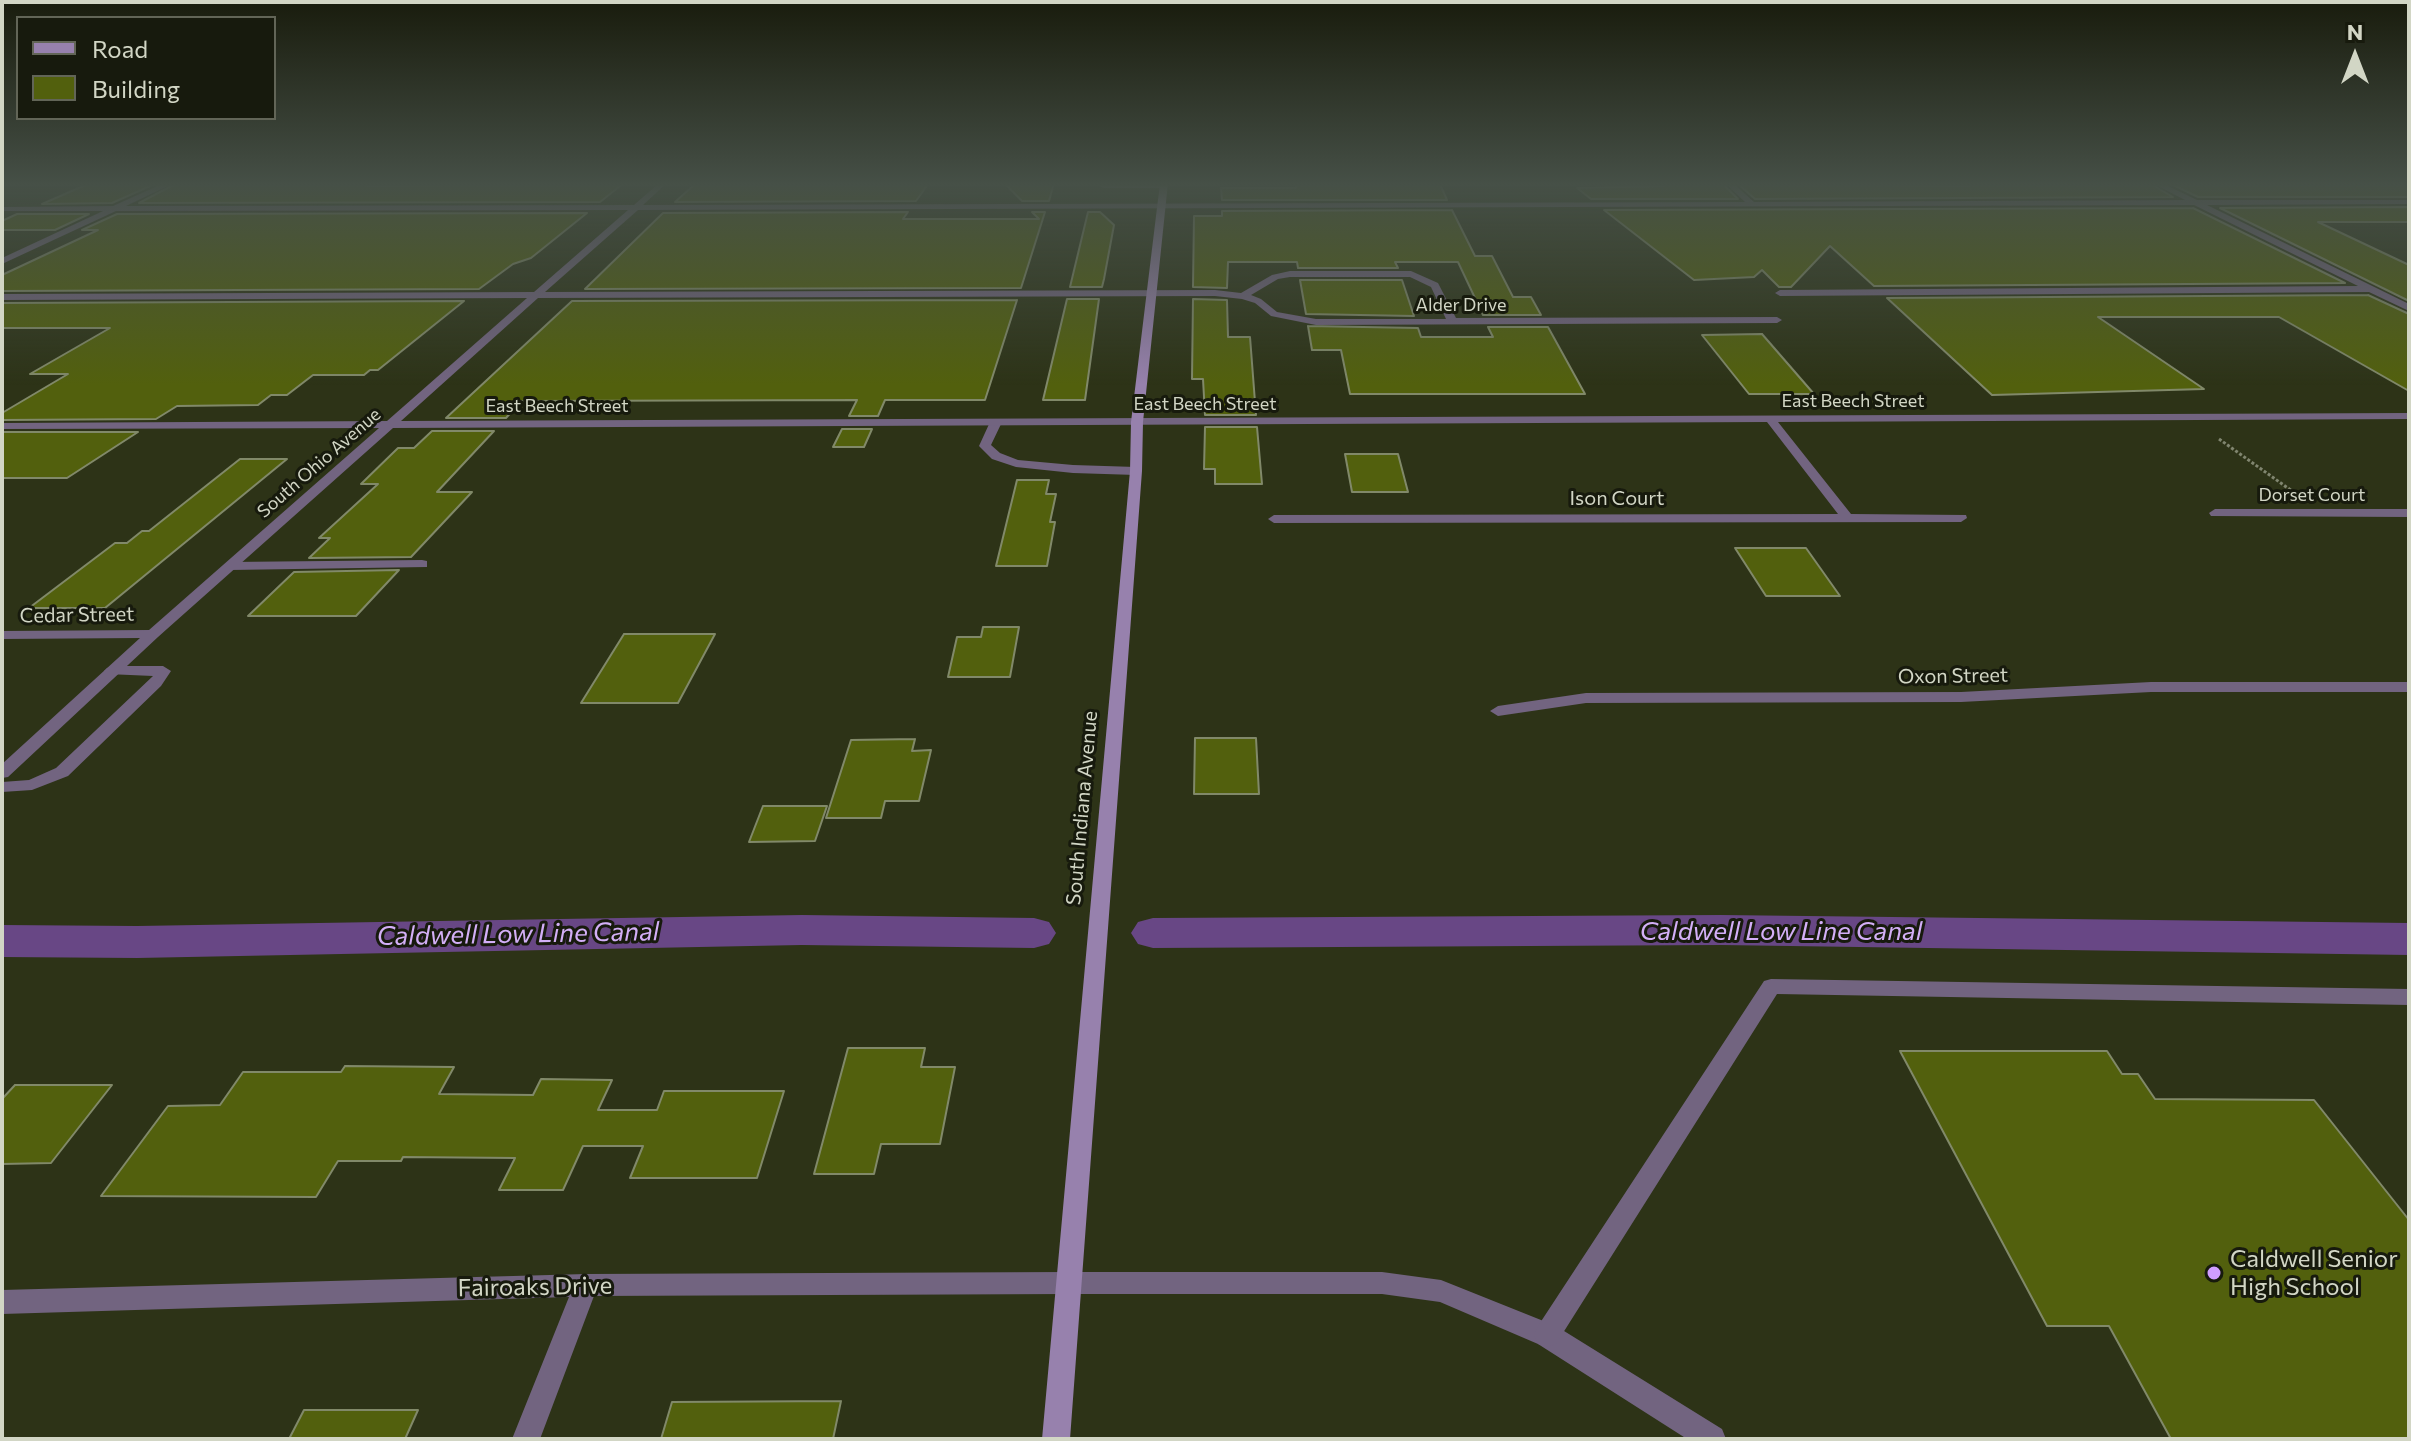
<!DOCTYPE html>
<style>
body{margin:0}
#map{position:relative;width:2411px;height:1441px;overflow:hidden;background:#2d3317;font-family:Commissioner,sans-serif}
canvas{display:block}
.frame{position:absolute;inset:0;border:4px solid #d2d6c5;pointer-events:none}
.legend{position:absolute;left:16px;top:16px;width:260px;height:104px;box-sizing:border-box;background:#171a0d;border:2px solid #626557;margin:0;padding:10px 14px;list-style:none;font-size:24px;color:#d2d6c5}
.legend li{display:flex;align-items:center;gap:16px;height:40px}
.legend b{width:40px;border:2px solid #626557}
.north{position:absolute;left:2315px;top:16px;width:80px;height:80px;-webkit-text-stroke:6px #171a0d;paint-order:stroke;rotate:0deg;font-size:22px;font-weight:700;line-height:32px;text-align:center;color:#d2d6c5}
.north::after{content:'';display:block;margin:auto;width:28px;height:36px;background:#d2d6c5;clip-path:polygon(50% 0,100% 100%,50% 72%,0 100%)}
</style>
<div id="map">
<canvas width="2411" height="1441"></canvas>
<div class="frame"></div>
<ul class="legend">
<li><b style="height:10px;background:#9781ad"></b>Road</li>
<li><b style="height:22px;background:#52600d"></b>Building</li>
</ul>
<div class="north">N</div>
</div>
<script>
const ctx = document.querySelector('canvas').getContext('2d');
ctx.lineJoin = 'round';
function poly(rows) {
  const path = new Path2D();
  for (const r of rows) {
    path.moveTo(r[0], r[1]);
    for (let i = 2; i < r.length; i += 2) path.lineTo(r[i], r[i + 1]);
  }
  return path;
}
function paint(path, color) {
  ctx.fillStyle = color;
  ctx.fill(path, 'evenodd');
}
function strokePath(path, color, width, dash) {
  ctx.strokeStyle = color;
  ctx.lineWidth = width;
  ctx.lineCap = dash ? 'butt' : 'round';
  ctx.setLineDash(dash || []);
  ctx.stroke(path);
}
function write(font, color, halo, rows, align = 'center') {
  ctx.font = font + ' Commissioner,sans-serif';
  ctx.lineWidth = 6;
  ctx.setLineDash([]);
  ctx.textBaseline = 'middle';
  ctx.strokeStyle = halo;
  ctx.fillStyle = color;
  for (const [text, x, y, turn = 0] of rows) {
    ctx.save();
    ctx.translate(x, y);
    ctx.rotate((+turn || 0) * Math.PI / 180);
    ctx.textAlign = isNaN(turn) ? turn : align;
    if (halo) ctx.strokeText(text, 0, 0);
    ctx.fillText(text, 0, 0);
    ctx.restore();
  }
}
paint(poly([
 [802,915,1034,918,1049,922,1056,933,1049,944,1034,948,802,945,137,958,2,957,2,925,137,926,802,915],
 [1721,915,2409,923,2409,955,1721,945,1153,948,1138,944,1131,933,1138,922,1153,918,1721,915]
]), '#684785');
const building = poly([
 [90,183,157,183,112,203,42,204,90,183],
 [177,183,372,184,368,186,624,183,600,202,139,203,177,183],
 [929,183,916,201,675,202,695,184,929,183],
 [1004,183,1054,183,1049,201,1022,201,1004,183],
 [1295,183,1440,184,1447,200,1222,200,1221,188,1296,188,1295,183],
 [1661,183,1722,183,1738,199,1591,199,1577,188,1664,186,1661,183],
 [1737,183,1970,186,1965,183,2149,183,2173,197,1755,199,1737,183],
 [2169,183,2409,183,2409,197,2198,197,2169,183],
 [2409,207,2409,222,2318,222,2409,265,2409,301,2220,208,2409,207],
 [2193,208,2345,283,1874,286,1830,246,1791,287,1779,287,1762,270,1754,277,1694,280,1604,210,2193,208],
 [1452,210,1475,256,1492,256,1513,297,1531,297,1541,315,1483,315,1458,262,1395,262,1398,268,1298,268,1297,262,1228,262,1227,288,1193,287,1194,216,1222,216,1222,211,1452,210],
 [908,212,903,219,1039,219,1032,212,1045,212,1021,288,585,289,663,213,908,212],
 [1088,212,1100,212,1114,225,1104,279,1102,287,1070,287,1088,212],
 [587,213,531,258,513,264,479,289,2,291,2,275,98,230,82,230,117,214,587,213],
 [17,214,89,214,55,230,2,230,2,221,17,214],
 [1300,280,1402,280,1414,316,1306,314,1300,280],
 [2368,295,2409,314,2409,391,2279,317,2098,317,2204,389,1992,395,1887,298,2368,295],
 [1067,299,1099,299,1085,400,1043,400,1067,299],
 [1193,299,1227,300,1228,337,1250,337,1256,415,1205,415,1203,379,1192,379,1193,299],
 [1017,300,985,400,885,400,878,416,849,416,857,400,521,401,506,418,446,418,572,301,1017,300],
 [464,301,378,370,370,370,364,375,313,375,287,395,271,395,258,405,177,406,156,419,2,420,2,413,68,374,30,374,110,328,2,328,2,303,464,301],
 [1308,326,1418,328,1421,337,1493,337,1488,327,1548,327,1585,394,1350,394,1341,350,1312,350,1308,326],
 [1762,334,1814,394,1749,394,1702,335,1762,334],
 [1205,427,1257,427,1262,484,1215,484,1215,469,1204,469,1205,427],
 [842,429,872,429,864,447,833,447,842,429],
 [432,431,494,431,437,492,472,492,411,557,309,558,330,538,319,538,378,484,361,484,398,448,414,448,432,431],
 [2,432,138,432,67,478,2,478,2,432],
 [1345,454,1398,454,1408,492,1352,492,1345,454],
 [240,459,287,459,105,608,29,608,115,543,127,543,142,531,149,531,240,459],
 [1017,480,1049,480,1046,494,1056,494,1050,522,1055,522,1047,566,996,566,1017,480],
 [1735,548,1806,548,1840,596,1766,596,1735,548],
 [399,570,356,616,248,616,294,572,399,570],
 [983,627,1019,627,1010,677,948,677,957,637,981,637,983,627],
 [624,634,715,634,678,703,581,703,624,634],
 [1195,738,1256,738,1259,794,1194,794,1195,738],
 [915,739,912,751,931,750,919,801,885,801,881,818,826,818,851,740,915,739],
 [763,806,827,806,815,841,749,842,763,806],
 [848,1048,925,1048,921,1067,955,1067,940,1144,881,1144,874,1174,814,1174,848,1048],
 [1900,1051,2107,1051,2122,1074,2138,1074,2155,1099,2314,1100,2409,1220,2409,1439,2171,1439,2109,1326,2047,1326,1900,1051],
 [345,1066,454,1067,439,1094,533,1095,541,1079,612,1080,598,1110,657,1110,664,1091,784,1091,757,1178,630,1178,643,1146,583,1146,563,1190,499,1190,515,1158,403,1157,401,1161,338,1161,316,1197,101,1196,168,1106,220,1105,243,1072,341,1072,345,1066],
 [15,1085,112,1085,51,1163,2,1164,2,1099,15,1085],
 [841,1401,833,1439,661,1439,672,1402,841,1401],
 [304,1410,418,1410,405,1439,289,1439,304,1410]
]);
paint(building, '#52600d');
strokePath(building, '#818969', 2);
strokePath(poly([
 [2219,439,2292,491]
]), '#80856f', 3, [3, 2]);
paint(poly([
 [1092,183,1164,184,1168,186,1164,188,1104,188,1092,183],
 [996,419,1002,422,991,445,1000,453,1018,460,1073,465,1136,467,1142,471,1136,475,1073,473,1016,467,992,459,979,446,990,422,996,419],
 [422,560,427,561,427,567,230,570,223,566,230,562,422,560],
 [112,666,163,666,171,671,161,686,68,776,32,790,2,792,2,782,29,780,56,768,153,676,107,674,104,671,107,668,112,666],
 [1068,1272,1382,1272,1441,1280,1556,1326,1722,1429,1726,1439,1687,1439,1538,1344,1440,1302,1382,1294,1068,1294,1059,1291,1056,1283,1059,1275,1068,1272]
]), '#726480');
paint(poly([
 [164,183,174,183,126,206,634,205,659,183,667,183,643,205,1745,202,1725,183,1733,183,1754,202,2185,200,2152,183,2162,183,2197,200,2409,200,2409,204,2207,205,2409,304,2409,311,2369,292,1780,296,1775,293,1780,290,2358,286,2194,205,638,210,545,292,1215,290,1241,293,1272,275,1290,271,1411,271,1438,283,1456,318,1777,317,1782,320,1777,323,1316,325,1271,316,1255,303,1242,299,1215,296,538,298,401,421,2409,413,2409,419,1778,422,1851,514,1966,515,1967,518,1961,522,1274,523,1268,519,1274,515,1838,514,1767,422,393,428,158,637,8,777,2,778,2,764,140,638,2,639,2,631,149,630,379,428,2,429,2,423,387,421,527,298,2,300,2,294,534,292,628,210,116,211,2,264,2,258,103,211,2,211,2,207,113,206,164,183],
 [1290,277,1410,277,1431,287,1446,319,1316,319,1277,312,1261,299,1251,295,1278,279,1290,277],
 [2215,509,2409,509,2409,517,2211,516,2209,513,2215,509],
 [2151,682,2409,682,2409,692,2151,692,1961,702,1586,703,1498,716,1490,711,1498,706,1586,693,1961,692,2151,682],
 [1771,979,2409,989,2409,1005,1777,994,1556,1344,1547,1347,1538,1344,1534,1335,1538,1326,1764,981,1771,979],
 [1068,1272,1077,1275,1080,1283,1077,1291,1068,1294,594,1296,540,1439,512,1439,569,1297,2,1314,2,1290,586,1274,1068,1272]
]), '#726480');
paint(poly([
 [1160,183,1168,183,1143,422,1142,471,1070,1439,1042,1439,1130,471,1131,422,1160,183]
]), '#9781ad');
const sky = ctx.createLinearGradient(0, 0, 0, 385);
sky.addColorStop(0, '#191c0d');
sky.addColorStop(0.48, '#465047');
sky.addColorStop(1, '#46504700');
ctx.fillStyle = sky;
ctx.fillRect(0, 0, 2411, 385);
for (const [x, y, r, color] of [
 [2214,1273,8,"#d09dff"]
]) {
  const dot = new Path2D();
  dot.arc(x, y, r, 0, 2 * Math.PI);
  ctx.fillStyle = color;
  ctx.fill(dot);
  strokePath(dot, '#171a0d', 3);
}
write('18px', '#d2d6c5', '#171a0d', [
 ["Alder Drive",1461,305],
 ["East Beech Street",1853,401],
 ["East Beech Street",1205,404],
 ["East Beech Street",557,406],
 ["South Ohio Avenue",319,463,-41],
 ["Dorset Court",2312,495]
]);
write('20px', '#d2d6c5', '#171a0d', [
 ["Ison Court",1617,498],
 ["Cedar Street",77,615,-1],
 ["Oxon Street",1953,676,-1],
 ["South Indiana Avenue",1082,808,-85]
]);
write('24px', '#d2d6c5', '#171a0d', [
 ["Caldwell Senior",2230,1259],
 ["High School",2230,1287]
], 'left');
write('24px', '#d2d6c5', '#171a0d', [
 ["Fairoaks Drive",535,1287,-1]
]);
write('italic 26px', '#d3aff7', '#171a0d', [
 ["Caldwell Low Line Canal",1781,931],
 ["Caldwell Low Line Canal",518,934,-1]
]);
</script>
